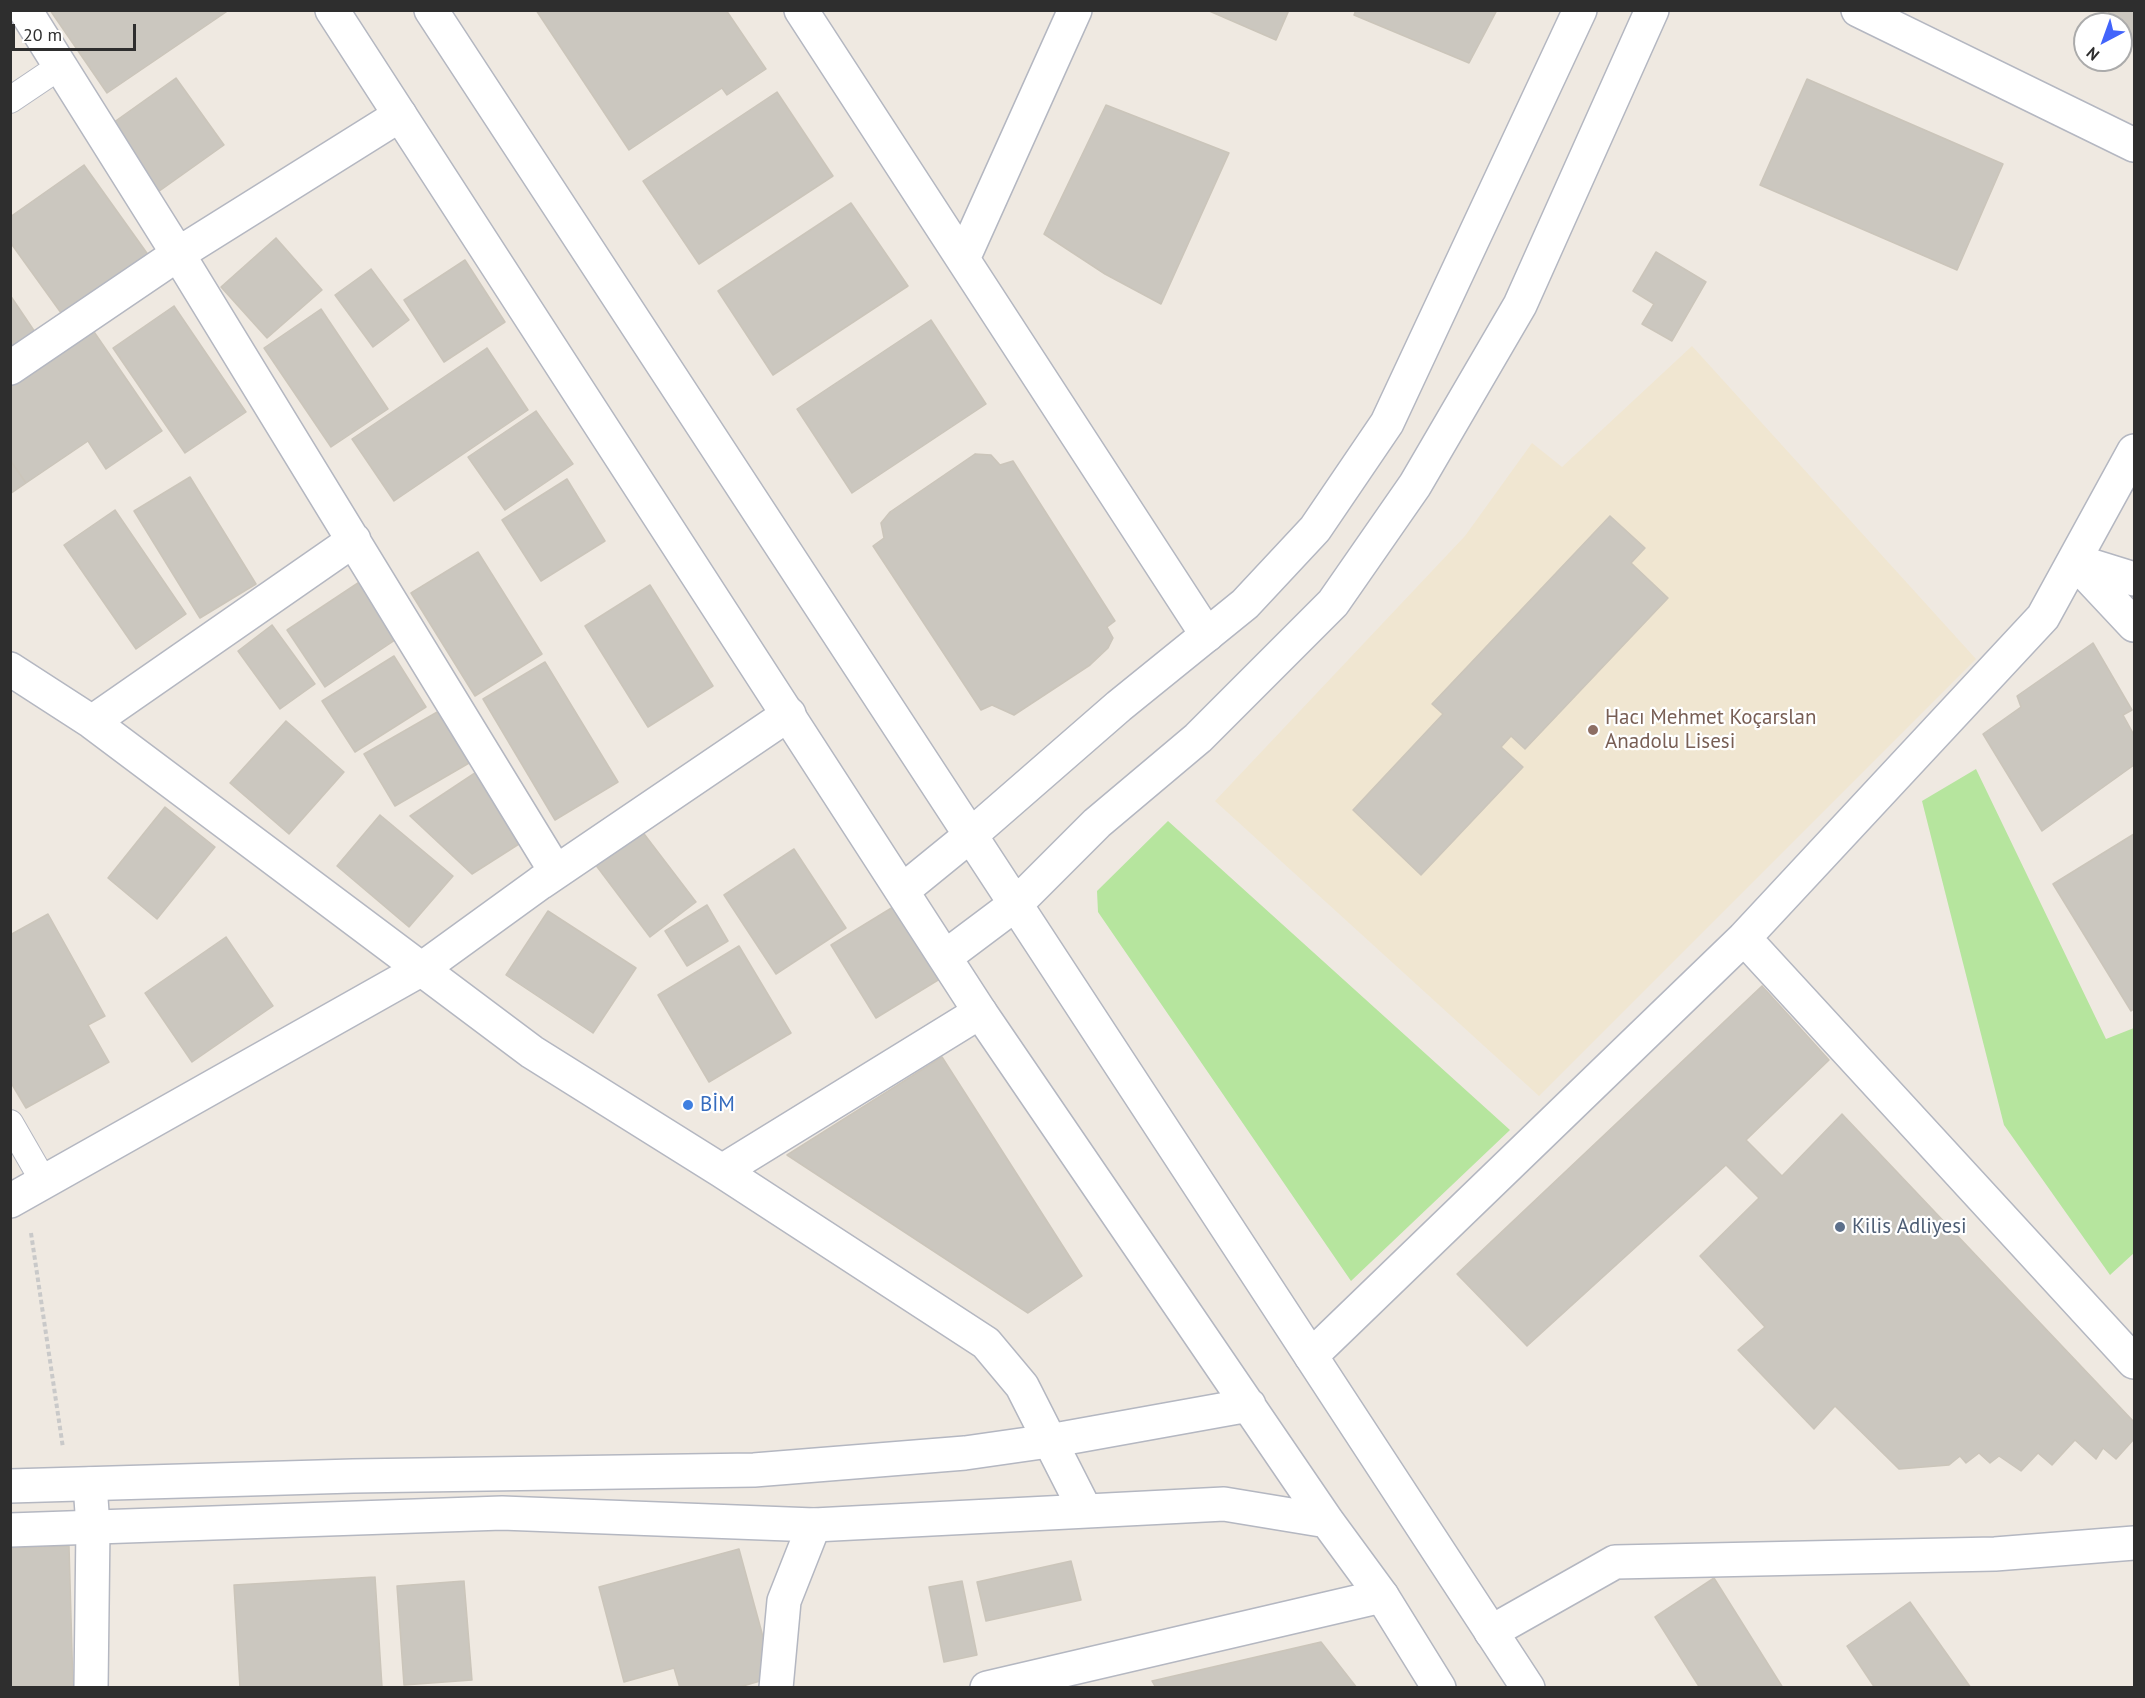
<!DOCTYPE html>
<meta charset="utf-8">
<style>
body{margin:0}
#map{position:relative;width:2145px;height:1698px;overflow:hidden;background:#efe9e1;font-family:"PT Sans",sans-serif}
canvas{display:block}
.frame{position:absolute;inset:0;border:12px solid #2e2e2e;pointer-events:none}
.north{position:absolute;left:2073px;top:12px;width:60px;height:60px;box-sizing:border-box;background:#fff;border:2px solid #ababab;border-radius:50%;rotate:221deg;font-size:16px;font-weight:700;line-height:24px;text-align:center;color:#2e2e2e}
.north::after{content:'';display:block;margin:auto;width:21px;height:27px;background:#4264fb;clip-path:polygon(50% 0,100% 100%,50% 72%,0 100%)}
.scale{position:absolute;left:12px;top:24px;width:124px;height:27px;box-sizing:border-box;border:3px solid #2e2e2e;border-top:0;padding-left:8px;font-size:18px;line-height:21px;white-space:nowrap;color:#2e2e2e;-webkit-text-stroke:4px #fff;paint-order:stroke}
</style>
<div id="map">
<canvas width="2145" height="1698"></canvas>
<div class="frame"></div>
<div class="north">N</div>
<div class="scale">20 m</div>
</div>
<script>
const ctx = document.querySelector('canvas').getContext('2d');
ctx.lineJoin = 'round';
function paint(path, color) {
  ctx.fillStyle = color;
  ctx.fill(path, 'evenodd');
}
function poly(rows) {
  const path = new Path2D();
  for (const r of rows) {
    path.moveTo(r[0], r[1]);
    for (let i = 2; i < r.length; i += 2) path.lineTo(r[i], r[i + 1]);
  }
  return path;
}
function strokePath(path, color, width, dash) {
  ctx.strokeStyle = color;
  ctx.lineWidth = width;
  ctx.lineCap = dash ? 'butt' : 'round';
  ctx.setLineDash(dash || []);
  ctx.stroke(path);
}
function write(font, color, halo, rows, align = 'center') {
  ctx.font = font + ' "PT Sans",sans-serif';
  ctx.lineWidth = 4.5;
  ctx.setLineDash([]);
  ctx.textBaseline = 'middle';
  ctx.strokeStyle = halo;
  ctx.fillStyle = color;
  for (const [text, x, y, turn = 0] of rows) {
    ctx.save();
    ctx.translate(x, y);
    ctx.rotate((+turn || 0) * Math.PI / 180);
    ctx.textAlign = isNaN(turn) ? turn : align;
    if (halo) ctx.strokeText(text, 0, 0);
    ctx.fillText(text, 0, 0);
    ctx.restore();
  }
}
paint(poly([
 [1692,346,1976,659,1539,1096,1215,801,1465,536,1532,443,1562,467]
]), '#f0e6d1');
paint(poly([
 [1976,769,2106,1039,2134,1028,2134,1253,2110,1275,2004,1125,1922,801],
 [1168,821,1510,1130,1351,1281,1098,912,1097,891]
]), '#b6e59e');
const building = poly([
 [50,10,229,10,107,93,50,10],
 [536,10,726,10,766,69,727,95,722,88,629,150,536,10],
 [1207,10,1289,10,1276,40,1207,10],
 [1356,10,1497,10,1469,63,1354,15,1356,10],
 [2110,10,2134,10,2134,41,2121,35,2121,24,2104,24,2110,10],
 [176,78,224,145,158,192,110,125,176,78],
 [1807,79,2003,164,1957,270,1760,185,1807,79],
 [777,92,833,176,699,264,643,181,777,92],
 [1106,105,1229,153,1161,304,1105,274,1044,234,1106,105],
 [84,165,149,256,64,317,10,242,10,217,84,165],
 [851,203,908,286,773,375,718,291,851,203],
 [276,238,322,290,267,338,221,287,276,238],
 [1656,252,1706,282,1672,341,1642,324,1654,304,1633,291,1656,252],
 [465,260,505,322,444,362,404,300,465,260],
 [371,269,409,320,373,347,335,295,371,269],
 [10,295,37,335,10,352,10,295],
 [174,306,246,412,185,453,113,348,174,306],
 [321,309,388,409,331,447,264,348,321,309],
 [931,320,986,404,852,493,797,409,931,320],
 [90,326,162,431,106,469,88,441,26,483,10,460,10,381,90,326],
 [487,348,528,410,394,501,352,439,487,348],
 [536,411,573,464,505,510,468,457,536,411],
 [975,454,991,455,1000,465,1013,461,1115,621,1107,627,1113,638,1108,648,1090,665,1014,715,992,705,981,710,873,546,884,538,881,523,890,512,975,454],
 [10,460,26,483,10,494,10,460],
 [190,477,256,584,200,618,134,511,190,477],
 [567,479,605,541,541,581,502,520,567,479],
 [115,510,186,614,136,649,64,545,115,510],
 [1610,516,1645,548,1631,563,1668,598,1525,749,1511,736,1501,747,1523,767,1421,875,1353,810,1443,714,1432,704,1610,516],
 [478,552,542,654,475,696,411,593,478,552],
 [367,577,404,634,325,687,287,630,367,577],
 [650,585,713,686,648,727,585,626,650,585],
 [272,625,315,684,280,709,238,651,272,625],
 [2093,643,2132,710,2123,715,2134,735,2134,765,2042,831,1983,734,2021,707,2017,696,2093,643],
 [394,656,426,707,355,752,322,701,394,656],
 [545,662,618,782,555,820,483,699,545,662],
 [446,707,476,759,395,806,364,754,446,707],
 [286,721,344,772,289,834,230,783,286,721],
 [484,767,530,837,472,874,410,816,484,767],
 [165,807,215,847,157,919,108,878,165,807],
 [380,815,453,876,409,927,337,866,380,815],
 [635,822,696,902,650,937,589,856,635,822],
 [2134,834,2134,1009,2131,1011,2053,884,2134,834],
 [794,849,846,928,776,974,724,895,794,849],
 [898,904,943,977,876,1018,831,945,898,904],
 [707,905,728,941,687,966,665,931,707,905],
 [548,911,636,968,593,1033,506,975,548,911],
 [48,914,105,1016,88,1025,109,1062,26,1108,10,1081,10,935,48,914],
 [226,937,273,1006,192,1062,145,993,226,937],
 [739,946,791,1033,709,1082,658,995,739,946],
 [1762,986,1829,1060,1746,1140,1782,1176,1842,1114,2134,1422,2134,1439,2116,1459,2103,1448,2096,1459,2075,1440,2052,1465,2038,1453,2021,1471,1999,1456,1990,1463,1979,1453,1966,1463,1960,1456,1949,1465,1899,1469,1835,1406,1814,1429,1738,1350,1765,1327,1700,1256,1759,1198,1726,1165,1527,1346,1457,1274,1762,986],
 [942,1057,1082,1276,1028,1313,787,1155,942,1057],
 [69,1546,73,1688,10,1688,10,1548,69,1546],
 [739,1549,774,1677,736,1688,680,1688,674,1668,624,1682,599,1587,739,1549],
 [1071,1561,1081,1600,986,1621,977,1582,1071,1561],
 [375,1577,382,1687,240,1688,234,1585,375,1577],
 [1714,1578,1783,1688,1700,1688,1655,1617,1714,1578],
 [464,1581,472,1680,404,1685,397,1586,464,1581],
 [962,1581,977,1655,944,1662,929,1587,962,1581],
 [1910,1602,1971,1688,1875,1688,1847,1646,1910,1602],
 [1321,1642,1357,1688,1156,1688,1152,1681,1321,1642]
]);
paint(building, '#cbc7bf');
strokePath(building, '#cbc5ba', 1.5);
const lane = poly([
 [10,100,59,67],
 [10,1123,44,1182]
]);
const street = poly([
 [25,10,178,254,556,872],
 [801,10,1207,635],
 [1858,10,2134,145],
 [963,259,1075,10],
 [10,368,178,254,400,115],
 [2074,561,2134,625],
 [2076,561,2134,579],
 [10,669,92,722,532,1052,722,1171,986,1343,1022,1386,1085,1510],
 [92,722,354,540],
 [1744,938,2134,1362],
 [722,1171,980,1012],
 [10,1201,420,970,540,883,789,714],
 [1311,1356,1744,938,2043,617,2134,451],
 [90,1484,93,1527,91,1688],
 [1491,1632,1615,1562,1995,1554,2134,1543],
 [776,1688,784,1601,814,1525],
 [987,1688,1382,1596]
]);
const secondary = poly([
 [332,10,980,1012,1327,1521,1382,1596,1439,1688],
 [431,10,1528,1688],
 [902,891,972,834,1119,706,1245,604,1315,529,1387,423,1580,10],
 [945,957,1017,903,1097,823,1198,738,1333,603,1415,485,1520,305,1652,10],
 [10,1486,353,1476,754,1470,965,1453,1049,1441,1249,1405],
 [10,1530,502,1513,814,1525,1224,1504,1327,1521]
]);
strokePath(lane, '#b4b7c1', 28);
strokePath(street, '#b4b7c1', 36);
strokePath(secondary, '#b4b7c1', 36);
strokePath(poly([
 [31,1233,63,1448]
]), '#c9c9c9', 4, [4.5, 3]);
strokePath(lane, '#fff', 26);
strokePath(street, '#fff', 33);
strokePath(secondary, '#fff', 33);
for (const [x, y, r, color] of [
 [1593,730,6,"#8d6e63"],
 [688,1105,6,"#3f7fe0"],
 [1840,1227,6,"#5c6f8a"]
]) {
  const dot = new Path2D();
  dot.arc(x, y, r, 0, 2 * Math.PI);
  ctx.fillStyle = color;
  ctx.fill(dot);
  strokePath(dot, '#fff', 2);
}
write('21px', '#785e54', '#fff', [
 ["Hacı Mehmet Koçarslan",1605,718],
 ["Anadolu Lisesi",1605,742]
], 'left');
write('21px', '#366cbe', '#fff', [
 ["BİM",700,1105]
], 'left');
write('21px', '#4e5e75', '#fff', [
 ["Kilis Adliyesi",1852,1227]
], 'left');
</script>
